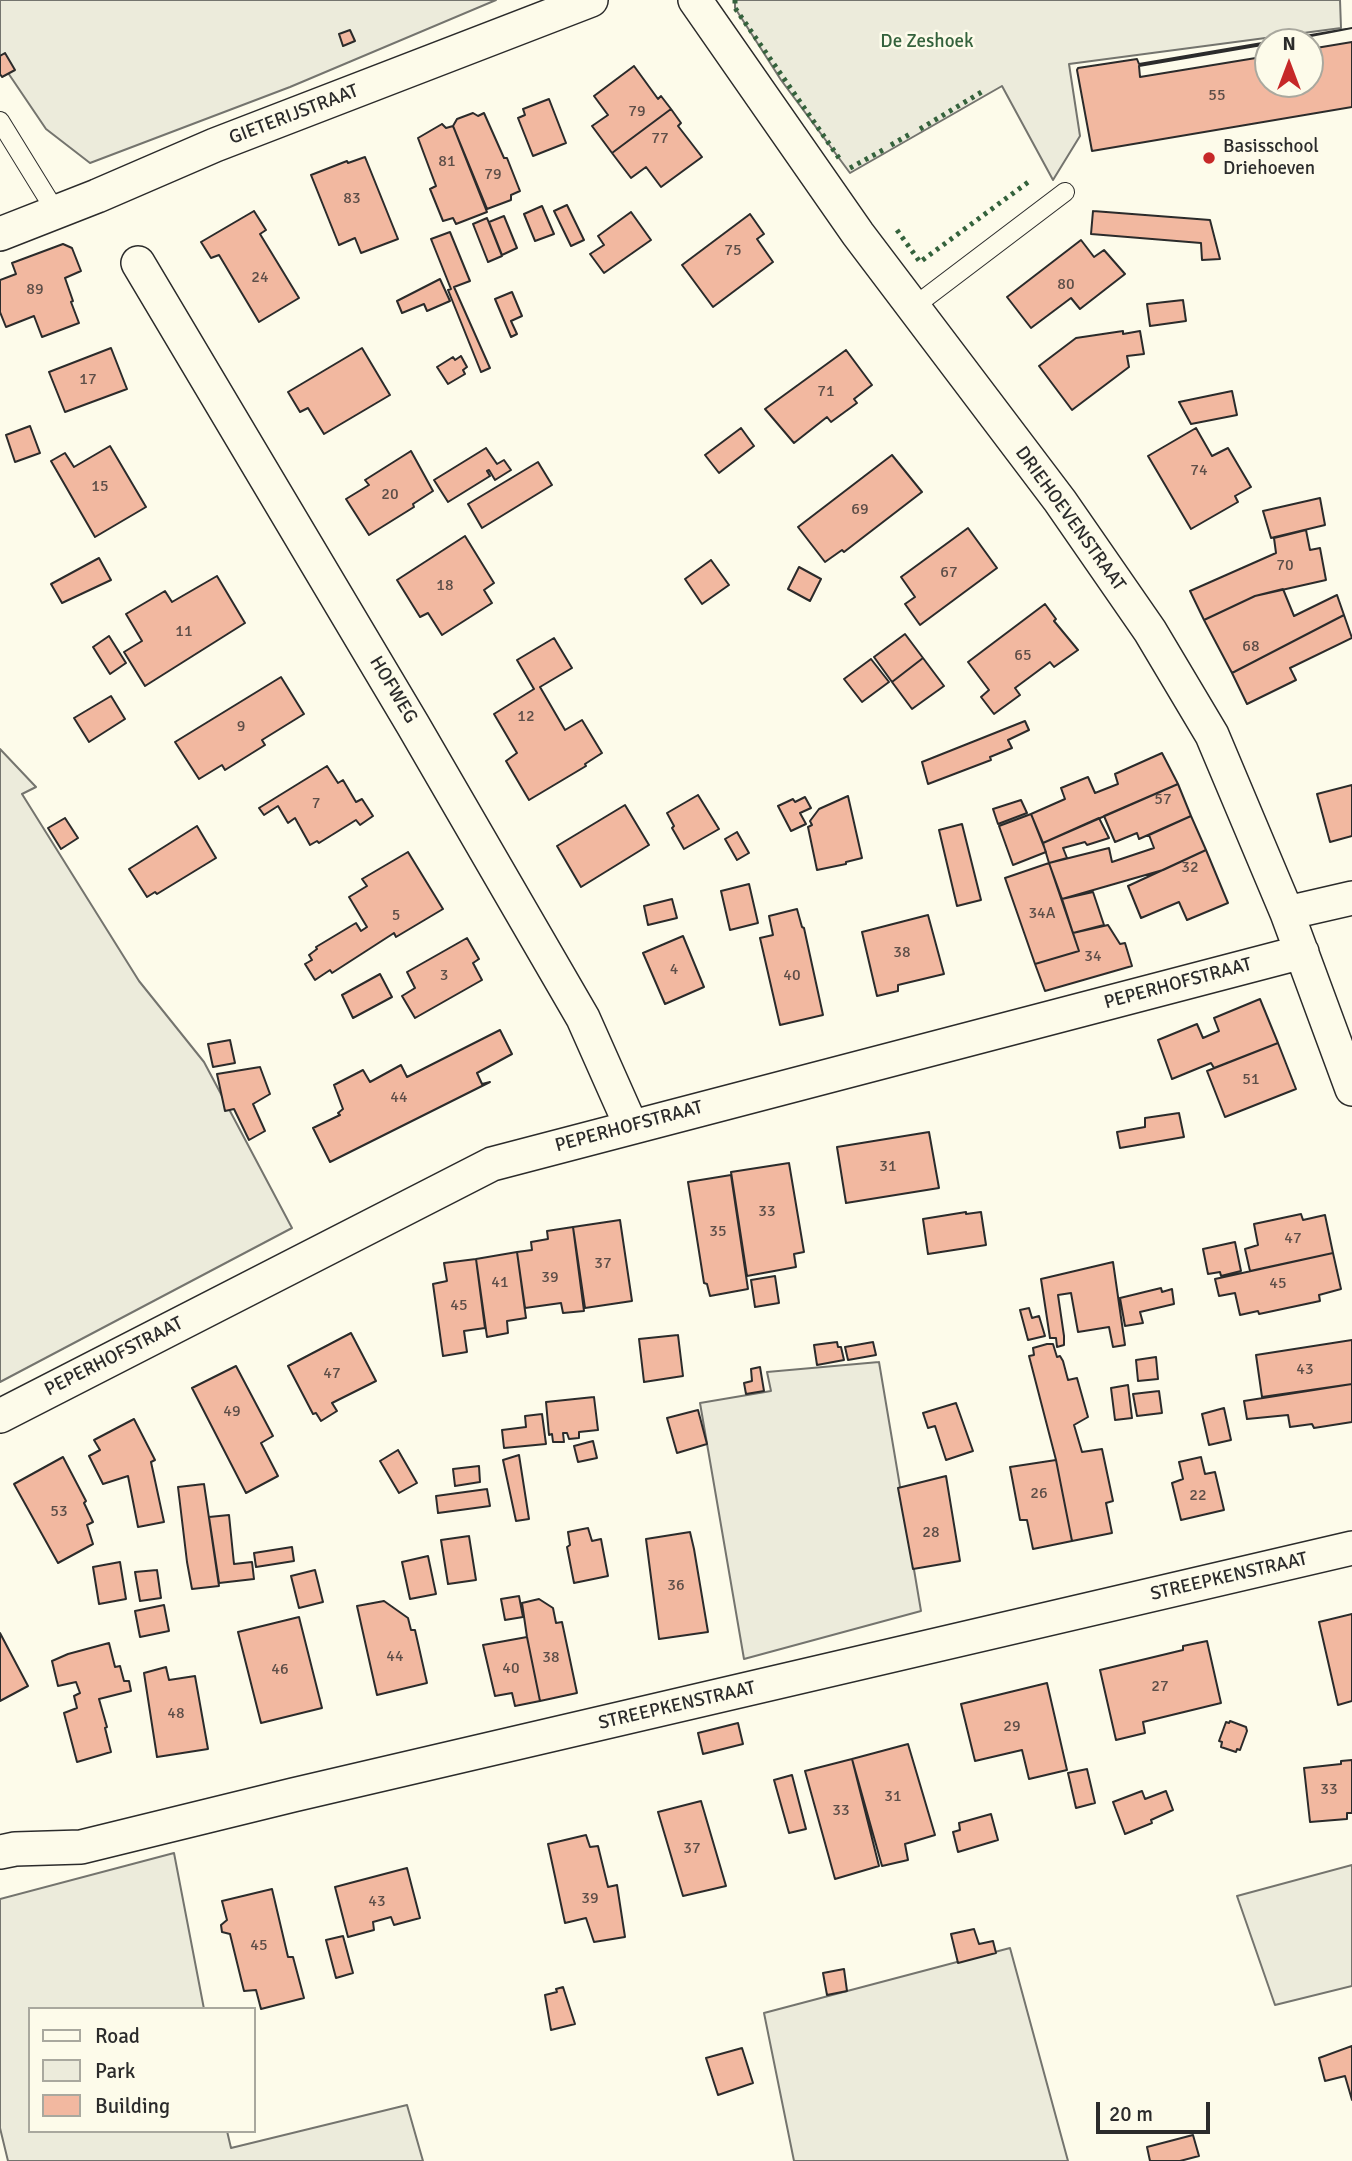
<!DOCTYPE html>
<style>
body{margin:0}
#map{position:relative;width:1352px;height:2161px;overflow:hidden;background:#fdfbea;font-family:Signika,sans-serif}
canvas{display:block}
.legend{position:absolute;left:28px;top:2007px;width:228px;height:126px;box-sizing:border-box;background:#fdfbea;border:2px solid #a9a89e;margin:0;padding:9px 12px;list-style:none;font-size:21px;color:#2b2b2b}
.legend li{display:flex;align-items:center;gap:14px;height:35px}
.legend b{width:35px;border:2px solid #a9a89e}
.north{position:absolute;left:1254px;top:28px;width:70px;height:70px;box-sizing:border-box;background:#fdfbea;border:2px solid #a9a89e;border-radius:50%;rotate:0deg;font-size:19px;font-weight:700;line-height:28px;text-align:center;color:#2b2b2b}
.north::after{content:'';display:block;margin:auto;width:24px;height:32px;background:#c62828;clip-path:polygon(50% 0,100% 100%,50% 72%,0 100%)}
.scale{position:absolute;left:1096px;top:2102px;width:114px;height:32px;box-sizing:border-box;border:4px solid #2b2b2b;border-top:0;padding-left:9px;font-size:21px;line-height:24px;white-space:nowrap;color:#2b2b2b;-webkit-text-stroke:5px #fdfbea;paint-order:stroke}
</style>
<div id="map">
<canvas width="1352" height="2161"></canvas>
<ul class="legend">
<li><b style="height:9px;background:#fdfbea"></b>Road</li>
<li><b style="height:19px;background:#ecebdb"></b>Park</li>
<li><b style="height:19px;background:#f2b8a0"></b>Building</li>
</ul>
<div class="north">N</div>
<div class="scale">20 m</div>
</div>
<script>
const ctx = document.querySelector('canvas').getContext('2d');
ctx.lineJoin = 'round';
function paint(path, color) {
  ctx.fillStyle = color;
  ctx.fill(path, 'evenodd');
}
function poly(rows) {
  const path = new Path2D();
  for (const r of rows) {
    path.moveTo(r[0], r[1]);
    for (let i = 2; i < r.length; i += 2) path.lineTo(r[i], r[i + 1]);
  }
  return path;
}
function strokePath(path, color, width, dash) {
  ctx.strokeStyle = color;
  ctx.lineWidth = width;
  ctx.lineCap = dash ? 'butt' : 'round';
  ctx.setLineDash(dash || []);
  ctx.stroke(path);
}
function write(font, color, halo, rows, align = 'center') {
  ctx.font = font + ' Signika,sans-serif';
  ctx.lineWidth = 5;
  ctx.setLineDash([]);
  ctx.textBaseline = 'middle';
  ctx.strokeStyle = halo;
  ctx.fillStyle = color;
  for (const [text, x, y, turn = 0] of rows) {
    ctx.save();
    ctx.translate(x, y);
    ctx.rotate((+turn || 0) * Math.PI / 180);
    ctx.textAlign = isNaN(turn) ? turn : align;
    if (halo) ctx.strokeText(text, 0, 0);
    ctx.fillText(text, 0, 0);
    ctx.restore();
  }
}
const green = poly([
 [0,0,496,0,290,87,90,163,46,129,0,61,0,0],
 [735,0,1340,0,1341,28,1069,64,1080,136,1053,180,1002,86,850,173,781,80,735,8,735,0],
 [0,749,36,787,22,794,139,981,204,1062,292,1228,0,1382,0,749],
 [879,1362,921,1611,744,1659,700,1403,771,1391,767,1372,879,1362],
 [174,1853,204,2009,30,2009,30,2131,227,2131,231,2148,407,2105,423,2161,8,2161,0,2128,0,1899,174,1853],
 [1352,1865,1352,1986,1275,2005,1237,1896,1352,1865],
 [1010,1948,1068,2161,794,2161,764,2013,1010,1948]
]);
paint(green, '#ecebdb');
strokePath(green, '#74746e', 2);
const building = poly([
 [1352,28,1280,42,1270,42,1352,28],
 [350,30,355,41,343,46,339,34,350,30],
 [1268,42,1268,44,1139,66,1140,77,1268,56,1268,84,1310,84,1310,49,1352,42,1352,107,1092,151,1077,70,1078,68,1137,59,1139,64,1268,42],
 [5,53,15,70,2,77,0,74,0,56,5,53],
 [634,66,658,99,661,96,671,109,612,153,592,126,608,115,594,96,634,66],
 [549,99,566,143,533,156,518,118,525,115,523,109,549,99],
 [671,109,681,123,678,126,702,157,661,187,646,167,631,178,612,153,671,109],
 [473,113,478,116,484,113,504,158,507,158,520,191,511,195,511,200,487,209,453,126,457,119,473,113],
 [442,124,446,128,453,126,487,212,456,224,453,218,443,221,430,189,436,186,418,138,442,124],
 [365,157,398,239,361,253,355,238,339,245,311,175,347,161,348,163,365,157],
 [567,205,584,240,571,246,554,211,567,205],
 [542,206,554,234,535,241,524,214,542,206],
 [254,211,266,230,260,234,299,298,259,322,219,255,211,258,201,242,254,211],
 [1093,211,1210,220,1220,259,1202,260,1201,243,1091,234,1093,211],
 [631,212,651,240,604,273,590,254,604,245,598,236,631,212],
 [750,214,764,234,757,239,773,262,713,307,682,265,750,214],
 [504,216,517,248,502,255,489,222,504,216],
 [487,218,502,256,488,262,473,224,487,218],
 [450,232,470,281,454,287,490,368,481,372,448,290,451,289,431,239,450,232],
 [1081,240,1094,257,1104,250,1125,274,1080,309,1071,298,1031,328,1007,297,1081,240],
 [63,244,72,248,81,271,65,278,73,301,71,302,79,323,42,337,34,316,6,327,0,312,0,280,16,274,12,263,63,244],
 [440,279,450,301,427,311,424,304,402,313,397,301,440,279],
 [512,292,522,316,511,321,517,334,511,337,495,299,512,292],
 [1183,300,1186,321,1150,326,1147,304,1183,300],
 [1123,331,1123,334,1140,331,1144,354,1127,356,1129,367,1072,410,1039,366,1076,338,1123,331],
 [111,348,127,389,65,412,49,372,111,348],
 [362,348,390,395,324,434,308,408,300,412,288,392,362,348],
 [846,350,872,385,854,399,857,403,831,422,827,417,794,443,765,409,846,350],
 [461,356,467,367,463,370,465,374,448,384,437,367,453,357,455,360,461,356],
 [1232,391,1237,415,1191,424,1179,402,1232,391],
 [30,426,40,453,15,462,6,435,30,426],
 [741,428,754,446,719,473,705,455,741,428],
 [1196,428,1212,456,1228,448,1251,487,1235,496,1238,502,1191,529,1148,456,1196,428],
 [110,446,146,507,95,537,51,461,65,453,74,467,110,446],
 [486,448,497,464,504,460,511,470,495,480,489,470,487,471,490,476,448,502,434,480,486,448],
 [411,451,433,491,413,504,414,507,369,535,346,499,369,485,365,480,411,451],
 [892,455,922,492,844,552,842,550,825,562,798,527,892,455],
 [538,462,552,485,482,528,468,504,538,462],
 [1320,498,1325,525,1271,538,1263,511,1320,498],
 [968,528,997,568,920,625,905,604,915,597,901,577,968,528],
 [1306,530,1310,550,1320,548,1326,580,1255,596,1204,620,1190,591,1276,553,1274,538,1306,530],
 [465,536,494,583,484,590,492,603,442,635,428,613,420,617,397,580,465,536],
 [99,558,111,580,62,603,51,584,99,558],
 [711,560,729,585,702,604,685,579,711,560],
 [799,567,821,579,810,601,788,589,799,567],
 [217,576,245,623,145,686,124,652,142,641,126,614,165,591,172,602,217,576],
 [1283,589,1294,616,1337,595,1344,615,1232,673,1204,620,1255,596,1283,589],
 [1045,604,1056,619,1054,621,1078,650,1054,667,1050,662,1015,688,1020,695,994,714,981,697,989,690,968,662,1045,604],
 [1344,615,1352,638,1290,668,1296,680,1247,704,1232,673,1344,615],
 [905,634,923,658,892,682,874,657,905,634],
 [109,636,126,663,110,674,93,647,109,636],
 [554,638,572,668,540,687,565,730,582,720,602,753,585,764,586,766,529,800,506,761,517,753,494,714,534,689,517,660,554,638],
 [923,658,944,686,912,709,892,682,923,658],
 [871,659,889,682,862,702,844,679,871,659],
 [281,677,304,714,262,740,265,745,225,770,222,765,199,779,175,742,281,677],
 [111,696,125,719,89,742,74,718,111,696],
 [1025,721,1029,730,1008,740,1012,748,990,757,991,760,928,784,922,762,1025,721],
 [1162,753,1178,784,1043,843,1031,814,1065,799,1061,788,1088,777,1095,793,1118,784,1115,774,1162,753],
 [327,766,338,783,343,780,356,802,362,799,373,816,360,825,356,820,319,843,317,841,310,845,295,818,288,823,278,806,264,815,259,808,327,766],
 [1178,784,1191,816,1139,839,1137,833,1115,842,1104,816,1178,784],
 [1352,785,1352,836,1330,842,1317,794,1352,785],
 [698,795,719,829,684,849,672,828,674,826,667,813,698,795],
 [848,796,862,858,846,862,846,864,817,870,808,827,812,825,810,821,819,809,848,796],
 [805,797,811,808,800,813,806,824,791,831,778,806,793,799,795,802,805,797],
 [1021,800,1027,813,998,824,993,809,1021,800],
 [625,805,649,845,581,887,557,846,625,805],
 [1031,814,1046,852,1013,865,999,826,1031,814],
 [1191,816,1206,850,1163,870,1062,899,1049,863,1109,848,1112,862,1154,848,1149,835,1191,816],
 [65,818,78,838,61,849,48,828,65,818],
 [1099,818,1109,838,1087,845,1085,842,1063,848,1067,858,1049,863,1043,843,1099,818],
 [962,824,981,900,957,906,939,830,962,824],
 [197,826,216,858,157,894,155,892,147,897,129,869,197,826],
 [737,832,749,853,737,860,725,839,737,832],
 [1206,850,1228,903,1187,920,1179,902,1141,918,1128,886,1206,850],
 [408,852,443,909,396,937,394,933,332,973,330,970,315,980,305,964,312,960,309,955,317,949,316,947,356,923,361,931,367,927,349,897,367,886,362,879,408,852],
 [1049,863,1079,951,1035,964,1005,878,1049,863],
 [749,884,758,923,730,930,721,891,749,884],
 [1093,892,1104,925,1073,933,1062,899,1093,892],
 [672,899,677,918,648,925,644,906,672,899],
 [797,909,802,927,804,928,823,1015,780,1025,760,938,773,935,769,916,797,909],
 [928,915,944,974,898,985,898,991,877,996,862,932,928,915],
 [1108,925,1120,944,1125,943,1132,966,1045,991,1035,964,1079,951,1073,933,1108,925],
 [683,936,704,987,665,1004,643,953,683,936],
 [467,938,479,959,473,963,482,980,415,1018,402,996,415,988,407,972,467,938],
 [380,974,392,997,353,1018,342,995,380,974],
 [1260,999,1278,1043,1214,1068,1211,1063,1172,1079,1158,1040,1197,1024,1203,1038,1219,1031,1214,1018,1260,999],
 [500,1030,512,1054,477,1073,482,1084,490,1082,330,1162,313,1128,340,1115,338,1113,343,1109,334,1085,363,1070,370,1082,401,1065,407,1077,500,1030],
 [230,1040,235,1063,213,1067,208,1044,230,1040],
 [1278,1043,1296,1089,1225,1117,1207,1071,1278,1043],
 [260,1067,270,1094,253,1104,265,1131,249,1140,234,1109,225,1111,217,1074,260,1067],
 [1179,1113,1184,1137,1120,1148,1117,1132,1145,1127,1145,1118,1179,1113],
 [929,1132,939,1188,846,1203,837,1147,929,1132],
 [789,1163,804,1252,794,1254,796,1267,747,1276,731,1172,789,1163],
 [731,1175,748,1289,710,1296,707,1284,704,1283,688,1182,731,1175],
 [966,1212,966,1214,981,1212,986,1245,928,1254,923,1219,966,1212],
 [1301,1214,1303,1220,1325,1215,1333,1253,1250,1271,1245,1249,1258,1245,1254,1224,1301,1214],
 [620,1220,632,1301,585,1308,573,1227,620,1220],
 [573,1227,584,1311,563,1313,561,1303,525,1308,517,1252,532,1250,531,1242,548,1239,547,1231,573,1227],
 [1235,1242,1241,1271,1221,1276,1220,1272,1208,1274,1203,1249,1235,1242],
 [517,1252,526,1318,507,1321,508,1333,487,1337,476,1259,517,1252],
 [1333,1253,1341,1289,1319,1295,1320,1301,1259,1314,1258,1311,1240,1315,1235,1293,1219,1296,1215,1279,1333,1253],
 [476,1259,485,1328,464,1331,467,1352,443,1356,433,1284,447,1281,444,1263,476,1259],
 [1113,1262,1125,1345,1113,1347,1109,1327,1078,1332,1071,1293,1058,1295,1064,1336,1064,1345,1057,1347,1056,1338,1050,1338,1041,1279,1113,1262],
 [775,1276,779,1303,755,1307,751,1280,775,1276],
 [1161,1288,1162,1292,1172,1289,1174,1304,1140,1312,1143,1323,1125,1326,1120,1298,1161,1288],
 [1029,1308,1032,1318,1039,1316,1045,1336,1028,1340,1020,1310,1029,1308],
 [351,1333,376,1381,332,1403,337,1411,321,1421,316,1413,313,1414,288,1366,351,1333],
 [678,1335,683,1376,644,1382,639,1339,678,1335],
 [1352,1340,1352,1384,1262,1397,1256,1355,1352,1340],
 [837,1342,838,1347,841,1347,844,1360,817,1365,814,1345,837,1342],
 [873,1342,876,1355,848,1360,845,1347,873,1342],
 [1047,1344,1053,1344,1057,1357,1060,1356,1063,1361,1068,1380,1077,1378,1088,1417,1074,1425,1082,1452,1102,1449,1113,1501,1106,1503,1112,1533,1072,1541,1056,1460,1029,1356,1034,1355,1033,1348,1047,1344],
 [1156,1357,1158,1379,1138,1381,1136,1360,1156,1357],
 [236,1366,273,1436,261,1443,278,1476,246,1493,192,1388,236,1366],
 [760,1367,764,1391,746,1394,744,1383,752,1381,751,1369,760,1367],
 [1352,1384,1352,1422,1314,1428,1312,1424,1290,1427,1288,1415,1247,1419,1244,1401,1352,1384],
 [1128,1385,1132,1418,1115,1420,1111,1388,1128,1385],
 [1159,1391,1162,1413,1137,1416,1133,1394,1159,1391],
 [594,1397,598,1430,579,1432,579,1438,569,1439,567,1433,563,1433,564,1442,553,1442,552,1434,549,1435,546,1402,594,1397],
 [956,1403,973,1451,946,1460,935,1426,928,1428,923,1413,956,1403],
 [1224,1408,1231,1440,1209,1445,1202,1414,1224,1408],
 [698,1410,707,1444,677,1453,667,1418,698,1410],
 [542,1414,546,1444,504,1448,502,1430,526,1427,525,1416,542,1414],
 [134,1419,155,1460,151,1462,164,1522,138,1527,128,1476,103,1484,89,1456,100,1450,94,1440,134,1419],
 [593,1441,597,1458,578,1462,574,1446,593,1441],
 [398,1450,417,1483,399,1493,380,1461,398,1450],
 [519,1455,529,1519,516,1521,503,1460,519,1455],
 [63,1457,86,1501,84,1503,93,1522,87,1525,93,1544,58,1563,14,1484,63,1457],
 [1201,1457,1205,1474,1215,1472,1224,1510,1181,1520,1172,1483,1183,1479,1179,1462,1201,1457],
 [1056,1460,1072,1541,1033,1549,1027,1520,1020,1520,1010,1467,1056,1460],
 [479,1466,480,1482,455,1486,453,1469,479,1466],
 [946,1476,960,1561,913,1569,898,1488,946,1476],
 [204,1484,219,1586,192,1589,187,1562,178,1487,204,1484],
 [487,1489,490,1506,438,1513,436,1496,487,1489],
 [229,1515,234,1564,252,1562,254,1579,219,1583,209,1517,229,1515],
 [588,1528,592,1541,601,1539,608,1576,574,1583,567,1547,570,1545,568,1532,588,1528],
 [690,1532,694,1549,708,1632,659,1639,646,1539,690,1532],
 [469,1536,476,1580,448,1584,441,1540,469,1536],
 [292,1547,294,1561,256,1567,254,1553,292,1547],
 [428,1556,436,1594,410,1599,402,1562,428,1556],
 [120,1562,126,1599,99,1604,93,1567,120,1562],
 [157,1570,161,1598,140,1601,135,1572,157,1570],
 [315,1570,323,1602,299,1608,291,1576,315,1570],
 [519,1596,523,1617,505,1620,501,1599,519,1596],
 [539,1599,553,1608,556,1623,562,1622,577,1693,540,1701,527,1637,522,1603,539,1599],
 [384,1601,408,1618,411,1630,415,1630,427,1683,377,1695,357,1606,384,1601],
 [164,1605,169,1631,140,1637,135,1611,164,1605],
 [1352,1614,1352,1701,1338,1705,1319,1622,1352,1614],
 [299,1617,322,1708,261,1723,238,1632,299,1617],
 [0,1633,28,1686,0,1701,0,1633],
 [527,1637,540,1701,515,1706,512,1693,495,1696,483,1645,527,1637],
 [1207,1641,1221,1703,1143,1722,1145,1733,1116,1740,1100,1670,1183,1650,1183,1646,1207,1641],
 [109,1643,115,1667,120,1666,124,1681,129,1681,131,1691,99,1699,107,1727,105,1728,111,1752,77,1762,64,1713,77,1708,74,1696,80,1693,76,1682,58,1686,52,1661,68,1654,109,1643],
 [166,1667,169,1680,195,1676,208,1749,157,1757,144,1673,166,1667],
 [1047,1683,1067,1770,1029,1779,1022,1750,975,1761,961,1704,1047,1683],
 [1230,1721,1246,1727,1247,1731,1240,1750,1237,1749,1236,1752,1221,1747,1222,1742,1219,1741,1226,1722,1229,1723,1230,1721],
 [738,1723,743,1744,703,1754,698,1733,738,1723],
 [908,1744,935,1835,905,1844,908,1860,882,1866,852,1759,908,1744],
 [852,1759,879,1866,835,1879,805,1771,852,1759],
 [1352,1760,1352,1813,1347,1813,1347,1819,1310,1822,1304,1768,1341,1764,1341,1761,1352,1760],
 [1087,1769,1095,1803,1076,1808,1068,1773,1087,1769],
 [792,1775,806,1829,789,1833,774,1780,792,1775],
 [1142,1791,1145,1799,1166,1791,1173,1810,1151,1820,1152,1823,1125,1834,1113,1802,1142,1791],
 [701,1801,726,1886,683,1896,658,1812,701,1801],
 [991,1814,998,1840,958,1852,953,1832,960,1830,959,1823,991,1814],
 [586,1835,590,1847,598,1846,608,1887,617,1885,625,1937,594,1942,586,1918,565,1923,548,1844,586,1835],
 [407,1868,420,1918,394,1925,391,1917,373,1922,374,1930,348,1937,335,1887,407,1868],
 [272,1889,288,1957,293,1957,304,1998,261,2009,256,1990,244,1991,230,1934,222,1932,221,1925,227,1920,222,1901,272,1889],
 [974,1929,979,1944,993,1941,996,1953,958,1963,951,1934,974,1929],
 [343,1936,353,1973,336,1978,326,1940,343,1936],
 [844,1969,847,1991,827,1995,823,1973,844,1969],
 [563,1987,575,2024,551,2030,545,1995,557,1992,556,1989,563,1987],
 [1352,2046,1352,2100,1345,2076,1325,2081,1319,2058,1352,2046],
 [742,2048,753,2083,718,2095,706,2058,742,2048],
 [1193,2135,1199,2156,1180,2161,1150,2161,1147,2147,1193,2135]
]);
paint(building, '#f2b8a0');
strokePath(building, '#2b2b2b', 2);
const service = poly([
 [0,121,56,212],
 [912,308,1065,192]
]);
const minor = poly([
 [695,0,858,234,1060,501,1150,631,1212,735,1287,913,1352,1089],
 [0,234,97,196,215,145,591,0],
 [138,263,413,725,583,1018,631,1126],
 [1287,913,1352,898],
 [0,1416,492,1164,1302,952],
 [0,1852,15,1849,81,1847,293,1795,1352,1548]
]);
strokePath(service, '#2b2b2b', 20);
strokePath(minor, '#2b2b2b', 36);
strokePath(service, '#fdfbea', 18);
strokePath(minor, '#fdfbea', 33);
strokePath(poly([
 [735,0,735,8,839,158],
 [920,129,985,90],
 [891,145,910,134],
 [850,168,883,150],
 [897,230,920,262,1031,180]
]), '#34623c', 5, [3.5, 5]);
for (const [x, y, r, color] of [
 [1209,158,7,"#c62828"]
]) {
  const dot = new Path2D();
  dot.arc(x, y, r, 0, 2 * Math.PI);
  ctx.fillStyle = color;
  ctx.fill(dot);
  strokePath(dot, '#fdfbea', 2.5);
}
write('16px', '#5d4e48', null, [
 ["55",1217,96],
 ["79",637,112],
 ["77",660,139],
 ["81",447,162],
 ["79",493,175],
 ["83",352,199],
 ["75",733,251],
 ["24",260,278],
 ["80",1066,285],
 ["89",35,290],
 ["17",88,380],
 ["71",826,392],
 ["74",1199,471],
 ["15",100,487],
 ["20",390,495],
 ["69",860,510],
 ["70",1285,566],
 ["67",949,573],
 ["18",445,586],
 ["11",184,632],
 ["68",1251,647],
 ["65",1023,656],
 ["12",526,717],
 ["9",241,727],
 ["57",1163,800],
 ["7",316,804],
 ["32",1190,868],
 ["34A",1042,914],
 ["5",396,916],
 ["38",902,953],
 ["34",1093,957],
 ["4",674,970],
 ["3",444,976],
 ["40",792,976],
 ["51",1251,1080],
 ["44",399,1098],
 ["31",888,1167],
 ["33",767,1212],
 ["35",718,1232],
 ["47",1293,1239],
 ["37",603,1264],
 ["39",550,1278],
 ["41",500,1283],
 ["45",1278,1284],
 ["45",459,1306],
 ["43",1305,1370],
 ["47",332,1374],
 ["49",232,1412],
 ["26",1039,1494],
 ["22",1198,1496],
 ["53",59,1512],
 ["28",931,1533],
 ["36",676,1586],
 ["44",395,1657],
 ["38",551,1658],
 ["40",511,1669],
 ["46",280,1670],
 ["27",1160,1687],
 ["48",176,1714],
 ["29",1012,1727],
 ["33",1329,1790],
 ["31",893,1797],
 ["33",841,1811],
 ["37",692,1849],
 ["39",590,1899],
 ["43",377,1902],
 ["45",259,1946]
]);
write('19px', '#34623c', '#fdfbea', [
 ["De Zeshoek",927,42]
]);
write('19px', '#2b2b2b', '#fdfbea', [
 ["GIETERIJSTRAAT",294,115,-21],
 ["DRIEHOEVENSTRAAT",1070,519,54],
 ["HOFWEG",393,690,59],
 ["PEPERHOFSTRAAT",1178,984,-15],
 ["PEPERHOFSTRAAT",629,1127,-15],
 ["PEPERHOFSTRAAT",114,1357,-27],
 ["STREEPKENSTRAAT",1229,1577,-13],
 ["STREEPKENSTRAAT",677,1706,-13]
]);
write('19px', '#2b2b2b', '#fdfbea', [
 ["Basisschool",1223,147],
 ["Driehoeven",1223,169]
], 'left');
</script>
